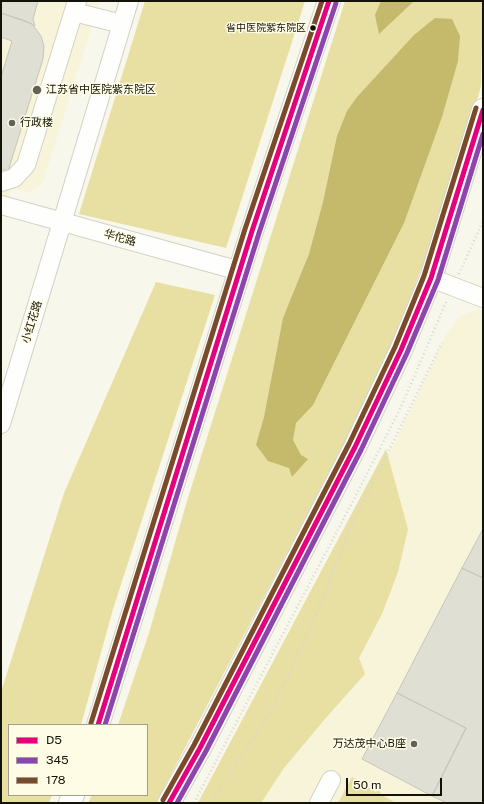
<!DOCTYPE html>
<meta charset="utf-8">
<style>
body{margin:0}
#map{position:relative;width:484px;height:804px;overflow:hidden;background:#f8f7eb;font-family:"Public Sans",sans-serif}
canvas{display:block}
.frame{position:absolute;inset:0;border:2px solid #131208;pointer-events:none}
.legend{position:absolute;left:8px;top:724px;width:140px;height:72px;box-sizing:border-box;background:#fefce5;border:1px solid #a09e8d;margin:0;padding:5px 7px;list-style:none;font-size:12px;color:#131208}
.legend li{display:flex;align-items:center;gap:8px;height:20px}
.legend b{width:20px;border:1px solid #a09e8d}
.scale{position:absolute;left:346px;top:778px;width:96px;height:18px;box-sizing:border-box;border:2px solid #131208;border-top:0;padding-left:5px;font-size:12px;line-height:14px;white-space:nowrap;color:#131208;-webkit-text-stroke:3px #fefce5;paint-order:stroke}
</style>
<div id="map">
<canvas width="484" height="804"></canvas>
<div class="frame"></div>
<ul class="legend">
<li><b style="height:5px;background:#e5007d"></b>D5</li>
<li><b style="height:5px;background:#8e44ad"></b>345</li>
<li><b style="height:5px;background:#7a4b2a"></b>178</li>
</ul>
<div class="scale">50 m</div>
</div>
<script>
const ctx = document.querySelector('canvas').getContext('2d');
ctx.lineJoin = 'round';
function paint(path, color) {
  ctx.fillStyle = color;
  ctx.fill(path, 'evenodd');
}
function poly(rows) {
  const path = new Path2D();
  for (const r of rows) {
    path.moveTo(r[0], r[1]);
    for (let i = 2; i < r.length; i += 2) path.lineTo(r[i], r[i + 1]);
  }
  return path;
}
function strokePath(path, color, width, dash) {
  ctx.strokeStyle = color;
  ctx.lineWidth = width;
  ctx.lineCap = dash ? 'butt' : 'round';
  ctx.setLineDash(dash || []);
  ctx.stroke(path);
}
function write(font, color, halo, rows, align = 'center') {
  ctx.font = font + ' "Public Sans","Noto Sans SC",sans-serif';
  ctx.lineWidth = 3;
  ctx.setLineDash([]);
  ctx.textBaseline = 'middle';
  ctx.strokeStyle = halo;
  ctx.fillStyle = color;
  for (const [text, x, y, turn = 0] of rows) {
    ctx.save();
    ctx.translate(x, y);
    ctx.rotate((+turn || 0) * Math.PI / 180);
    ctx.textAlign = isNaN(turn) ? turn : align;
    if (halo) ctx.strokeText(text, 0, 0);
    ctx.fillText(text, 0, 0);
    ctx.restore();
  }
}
paint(poly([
 [1,1,100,1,44,179,38,188,31,192,12,189,9,197,1,195],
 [479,309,483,309,483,803,197,803,397,438,446,335,456,320,462,315]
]), '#f7f4da');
paint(poly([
 [145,1,305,1,226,248,79,214],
 [345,1,483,1,481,86,466,140,431,243,401,322,370,394,156,803,88,803,92,795,147,795,147,725,118,725,149,633,187,501],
 [156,282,215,295,113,609,81,725,9,725,9,795,52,795,49,803,1,803,1,692,64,493],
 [386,449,408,529,398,572,382,614,359,658,365,674,324,720,284,768,261,803,198,803],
 [352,777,376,792,378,790,381,792,380,794,396,803,338,803]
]), '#e8dfa2');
paint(poly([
 [381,1,414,1,379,34,375,15],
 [435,18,452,19,460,36,458,61,442,117,404,223,313,405,296,423,293,440,301,455,308,459,292,477,289,468,268,461,256,445,264,417,283,318,309,254,323,202,337,136,347,111,357,97,414,35]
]), '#c5ba6c');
const building = poly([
 [1,1,38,1,33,19,35,26,26,21,1,13,1,1],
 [1,13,32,24,41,36,44,46,43,59,8,171,1,169,1,77,12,41,1,37,1,13],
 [483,529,483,578,462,568,483,529],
 [462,568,483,578,483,803,447,803,432,796,466,728,397,693,462,568],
 [397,693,466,728,432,796,362,759,397,693]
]);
paint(building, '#e0dfd4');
strokePath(building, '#c7c6bc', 1);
const minor = poly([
 [74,12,122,24],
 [1,182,14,178,26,165,77,1],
 [1,205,240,271],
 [431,278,483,298],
 [1,424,129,1],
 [319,803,331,780]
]);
const major = poly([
 [98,725,252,231,329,1],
 [70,803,73,795],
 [169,803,200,748,355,447,401,350,431,278,483,110]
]);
strokePath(minor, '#d3d2c7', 20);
strokePath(major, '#d3d2c7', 24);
strokePath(poly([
 [459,274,483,221],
 [194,803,354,499,401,407,447,300],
 [210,803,261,727,278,697,318,611,350,529,442,343]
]), '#d6d6d2', 2.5, [1, 3]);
strokePath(minor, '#fefefc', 18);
strokePath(major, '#fefefc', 22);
strokePath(poly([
 [98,725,252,231,329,1],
 [169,803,200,748,355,447,401,350,431,278,483,110]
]), '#e5007d', 5);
strokePath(poly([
 [105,725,259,233,336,3],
 [177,803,206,751,361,450,407,353,438,280,483,134]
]), '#8e44ad', 5);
strokePath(poly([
 [91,723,245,229,322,1],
 [163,800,194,745,349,444,395,347,424,276,476,108]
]), '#7a4b2a', 5);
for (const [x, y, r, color] of [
 [313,28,3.5,"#131208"],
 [37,90,5,"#636257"],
 [12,123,4,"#636257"],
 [414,744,4,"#636257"]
]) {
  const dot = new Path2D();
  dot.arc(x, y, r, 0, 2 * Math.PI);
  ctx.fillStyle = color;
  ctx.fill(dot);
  strokePath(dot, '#fefce5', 1.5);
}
write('10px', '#131208', '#fefce5', [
 ["省中医院紫东院区",306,28]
], 'right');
write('11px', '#131208', '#fefce5', [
 ["江苏省中医院紫东院区",46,90],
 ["行政楼",20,123],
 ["万达茂中心B座",406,744,"right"]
], 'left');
write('11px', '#131208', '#fefce5', [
 ["华佗路",120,238,16],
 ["小红花路",32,322,-73]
]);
</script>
